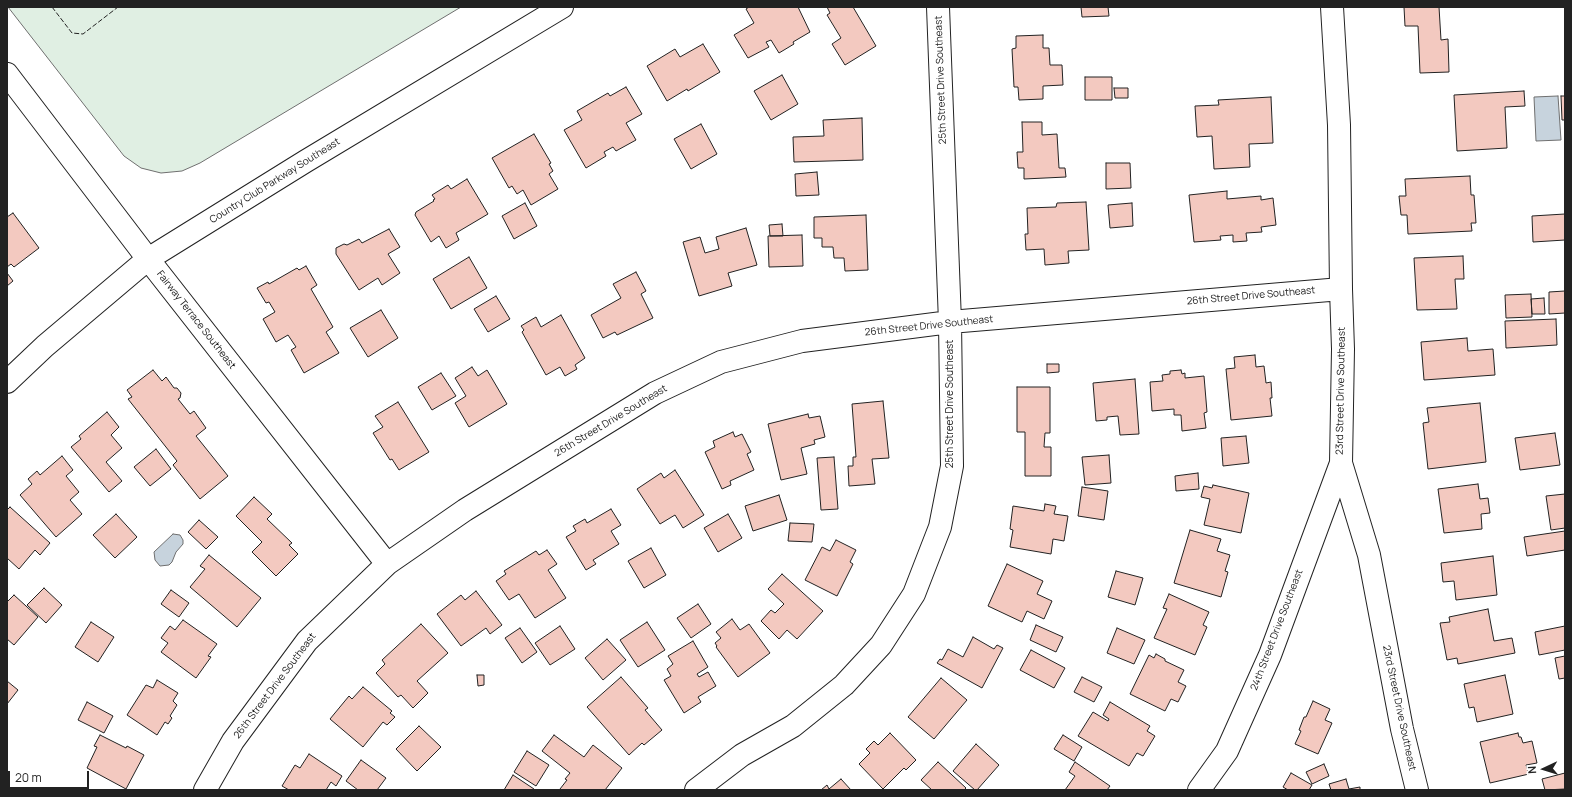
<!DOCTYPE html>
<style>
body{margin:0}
#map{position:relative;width:1572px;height:797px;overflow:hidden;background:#fff;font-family:Manrope,sans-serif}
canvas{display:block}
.frame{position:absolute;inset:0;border:8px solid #222;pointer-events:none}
.north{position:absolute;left:1524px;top:749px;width:40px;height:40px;-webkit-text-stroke:3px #fff;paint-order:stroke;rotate:266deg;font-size:11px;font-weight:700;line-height:16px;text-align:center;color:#222}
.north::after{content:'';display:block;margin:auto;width:14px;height:18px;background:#222;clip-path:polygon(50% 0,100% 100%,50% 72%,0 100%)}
.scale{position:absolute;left:8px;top:771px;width:81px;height:18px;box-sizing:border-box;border:2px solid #222;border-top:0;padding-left:5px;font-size:12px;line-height:14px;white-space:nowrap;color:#222;-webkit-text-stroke:3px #fff;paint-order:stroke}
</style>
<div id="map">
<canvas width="1572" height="797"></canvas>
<div class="frame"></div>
<div class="north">N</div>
<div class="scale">20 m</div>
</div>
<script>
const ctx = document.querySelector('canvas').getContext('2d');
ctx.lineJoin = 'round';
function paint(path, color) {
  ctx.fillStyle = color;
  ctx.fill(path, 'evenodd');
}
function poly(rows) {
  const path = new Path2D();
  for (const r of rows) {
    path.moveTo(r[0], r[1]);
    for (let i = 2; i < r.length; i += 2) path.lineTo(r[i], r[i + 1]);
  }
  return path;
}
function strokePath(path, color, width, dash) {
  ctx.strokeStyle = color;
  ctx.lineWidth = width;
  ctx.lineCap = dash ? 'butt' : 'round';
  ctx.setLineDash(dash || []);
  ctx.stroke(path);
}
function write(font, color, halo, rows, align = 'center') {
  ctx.font = font + ' Manrope,sans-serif';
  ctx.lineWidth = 3;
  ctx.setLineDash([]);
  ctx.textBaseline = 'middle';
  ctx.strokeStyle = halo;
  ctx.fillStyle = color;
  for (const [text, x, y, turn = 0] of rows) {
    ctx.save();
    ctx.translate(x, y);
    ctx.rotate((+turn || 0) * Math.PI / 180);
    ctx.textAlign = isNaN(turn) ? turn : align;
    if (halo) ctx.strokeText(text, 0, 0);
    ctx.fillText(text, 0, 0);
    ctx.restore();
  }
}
const green = poly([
 [8,7,461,7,200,163,182,171,161,173,141,168,124,156,8,7]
]);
paint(green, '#e0efe3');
strokePath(green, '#6f6f6f', 1);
const water = poly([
 [1558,96,1561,140,1536,141,1534,97,1558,96],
 [173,534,180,535,183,540,183,544,176,552,172,562,169,565,160,566,155,560,154,552,173,534]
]);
paint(water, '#c7d3dd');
strokePath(water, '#6f6f6f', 1);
const building = poly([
 [749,7,798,7,810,32,793,42,794,44,779,53,771,40,766,42,769,47,748,58,734,35,754,23,746,9,749,7],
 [827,7,853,7,876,46,845,65,832,44,841,38,827,15,830,13,827,7],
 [1081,7,1108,7,1109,16,1082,17,1081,7],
 [1404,7,1439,7,1441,40,1448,39,1449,72,1420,73,1418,26,1405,26,1404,7],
 [1043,35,1043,48,1049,48,1050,65,1062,65,1063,85,1043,86,1043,99,1019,100,1018,87,1014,87,1012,49,1016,48,1016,36,1043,35],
 [703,44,720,72,688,91,687,89,667,101,647,66,675,49,680,57,703,44],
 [782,75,798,104,771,120,754,91,782,75],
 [1085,77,1112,77,1112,100,1085,100,1085,77],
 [626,87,642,114,626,123,636,140,616,151,613,147,604,152,606,156,586,168,564,130,582,120,577,111,608,93,610,96,626,87],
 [1114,88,1128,88,1128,98,1115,98,1114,88],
 [1524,91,1525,106,1505,107,1507,148,1457,151,1454,95,1524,91],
 [1561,96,1565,96,1565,120,1562,120,1561,96],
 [1271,97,1273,143,1249,144,1250,167,1214,169,1212,136,1197,137,1195,106,1219,105,1218,100,1271,97],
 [862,118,863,160,794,162,793,137,824,136,823,120,862,118],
 [1022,122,1042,122,1042,135,1057,134,1059,168,1065,168,1066,177,1024,179,1024,168,1018,168,1017,152,1023,152,1022,122],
 [701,124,717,154,691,169,674,139,701,124],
 [534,134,551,163,549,164,553,171,549,174,558,189,531,205,523,190,517,194,512,186,509,188,492,158,534,134],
 [1106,163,1130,163,1131,188,1106,189,1106,163],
 [817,172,819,195,796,196,795,174,817,172],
 [1470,176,1471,195,1474,195,1476,223,1471,223,1472,231,1408,234,1407,215,1401,215,1399,196,1406,196,1405,179,1470,176],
 [467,179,488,214,456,233,459,240,446,248,439,236,431,242,415,215,416,212,434,201,433,200,435,199,432,195,448,185,451,189,467,179],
 [1227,191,1227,199,1261,196,1261,200,1273,198,1276,225,1261,227,1262,232,1246,233,1247,241,1233,242,1233,235,1220,236,1221,240,1194,242,1189,195,1227,191],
 [1086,202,1089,250,1068,251,1069,263,1045,265,1044,249,1026,250,1025,234,1028,234,1027,208,1056,207,1057,203,1086,202],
 [525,203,537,226,514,239,502,216,525,203],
 [1132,203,1133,226,1110,228,1108,205,1132,203],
 [13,213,39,248,14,267,11,264,7,267,7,217,13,213],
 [1565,214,1565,240,1533,242,1532,216,1565,214],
 [866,215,868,270,845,271,844,258,834,258,833,247,822,247,822,238,814,238,814,217,866,215],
 [782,224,783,236,770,236,769,225,782,224],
 [746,228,757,265,728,273,732,286,699,296,683,242,700,237,705,253,719,249,716,237,746,228],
 [389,229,400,247,388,254,400,273,382,285,378,278,359,290,336,254,336,248,344,244,347,245,359,239,362,243,389,229],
 [802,235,803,266,769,267,768,236,802,235],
 [1463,256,1464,279,1455,279,1457,309,1417,310,1414,258,1463,256],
 [469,257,487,288,451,309,433,279,469,257],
 [306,266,317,285,311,289,333,327,326,332,339,353,304,373,291,350,296,347,288,335,276,342,263,319,275,312,269,302,266,303,257,288,268,282,269,284,297,268,299,270,306,266],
 [636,272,646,291,641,294,653,318,617,335,615,332,603,338,591,315,621,298,613,284,636,272],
 [7,273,13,281,7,286,7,273],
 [1565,291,1565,313,1549,314,1549,292,1565,291],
 [1531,294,1532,317,1506,318,1505,295,1531,294],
 [496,296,510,319,488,332,474,309,496,296],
 [1544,298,1545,314,1532,314,1531,299,1544,298],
 [381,310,398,338,368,357,350,328,381,310],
 [561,315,585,358,575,365,577,369,565,376,560,367,546,375,522,332,524,330,521,326,536,317,541,327,561,315],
 [1556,319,1557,345,1506,348,1505,321,1556,319],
 [1467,338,1468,351,1493,349,1495,375,1424,380,1421,342,1467,338],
 [1255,355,1256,367,1264,366,1266,383,1271,382,1272,398,1270,398,1272,416,1231,420,1226,369,1235,368,1234,357,1255,355],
 [1047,364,1059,364,1059,372,1047,373,1047,364],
 [472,367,478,376,487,370,507,404,469,427,455,403,466,396,455,378,472,367],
 [153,370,162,381,166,377,174,388,177,388,181,393,180,398,178,399,190,414,194,411,206,428,196,436,228,476,200,499,173,465,177,461,128,399,132,397,127,390,153,370],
 [1181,370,1182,374,1185,373,1185,378,1204,376,1207,412,1204,413,1206,428,1182,431,1181,415,1174,415,1174,409,1152,411,1150,382,1163,381,1162,375,1170,374,1170,371,1181,370],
 [441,373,456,396,432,410,418,387,441,373],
 [1135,379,1139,434,1120,435,1118,416,1107,417,1107,420,1096,421,1093,383,1135,379],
 [1017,387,1050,387,1050,433,1045,433,1044,447,1051,447,1051,476,1025,476,1025,432,1017,432,1017,387],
 [883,401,889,458,872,459,875,484,849,486,848,466,853,466,853,457,856,457,852,404,883,401],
 [398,402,429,452,399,470,392,459,390,460,373,433,383,427,375,416,398,402],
 [1480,403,1486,462,1428,469,1423,423,1429,422,1427,408,1480,403],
 [107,412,119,427,111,435,122,448,106,462,122,481,109,492,71,447,81,439,79,436,107,412],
 [808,414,809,418,820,416,825,437,814,440,815,444,801,448,807,474,781,480,768,424,808,414],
 [733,432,735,437,742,434,751,452,747,454,754,470,730,481,731,485,722,489,705,452,715,447,713,441,733,432],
 [1555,433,1560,465,1520,470,1515,438,1555,433],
 [1246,436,1249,463,1223,466,1221,438,1246,436],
 [156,449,171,469,150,486,134,467,156,449],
 [1109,455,1111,483,1085,485,1082,457,1109,455],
 [62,456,73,470,66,476,79,492,70,500,82,514,56,537,20,495,32,484,28,479,37,471,40,475,62,456],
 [834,457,838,509,821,510,817,458,834,457],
 [675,470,704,515,683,528,675,515,660,524,637,489,661,473,664,478,675,470],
 [1198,473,1199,489,1176,491,1175,476,1198,473],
 [1478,484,1480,499,1488,498,1490,513,1481,514,1482,529,1444,533,1438,489,1478,484],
 [1213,485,1249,493,1241,533,1204,525,1210,499,1201,497,1204,486,1212,488,1213,485],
 [1082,487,1108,491,1104,520,1078,516,1082,487],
 [1565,494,1565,528,1551,530,1546,496,1565,494],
 [779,495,787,520,753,531,745,506,779,495],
 [254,497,272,514,267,519,292,543,289,545,298,554,276,576,252,552,262,542,236,516,254,497],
 [1045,504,1056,506,1054,514,1068,516,1064,541,1053,539,1051,554,1010,547,1013,530,1010,529,1013,506,1044,511,1045,504],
 [10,507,50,543,40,555,35,550,19,569,7,558,7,510,10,507],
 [611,509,621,525,611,531,619,544,593,560,596,564,586,570,566,537,576,531,573,526,585,519,587,523,611,509],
 [116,514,137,537,115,558,93,535,116,514],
 [728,514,742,538,718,552,704,528,728,514],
 [199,520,218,537,206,549,188,532,199,520],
 [790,523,814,524,812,542,788,541,790,523],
 [1190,530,1221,539,1217,551,1230,555,1225,571,1228,572,1221,597,1174,583,1190,530],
 [1565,531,1565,550,1527,556,1524,537,1565,531],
 [836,540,856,550,850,562,853,564,837,596,805,580,822,547,830,551,836,540],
 [651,548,666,575,644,588,628,561,651,548],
 [547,550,557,564,548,570,566,598,535,618,519,594,509,600,496,581,506,574,504,571,536,551,539,555,547,550],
 [209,555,261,598,237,627,190,587,205,569,200,566,209,555],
 [1493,556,1497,595,1456,600,1454,581,1443,582,1441,563,1493,556],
 [1007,564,1043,581,1037,594,1052,601,1044,619,1027,611,1022,622,988,606,1007,564],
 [1116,571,1143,578,1135,605,1108,597,1116,571],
 [782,574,823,611,797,639,787,630,779,639,761,621,771,610,775,613,784,604,768,589,782,574],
 [44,588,62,605,46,623,27,605,44,588],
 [171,590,189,603,179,617,161,604,171,590],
 [476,591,502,625,490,634,486,628,461,646,437,614,461,595,465,600,476,591],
 [1169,594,1209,612,1203,625,1207,627,1195,655,1154,638,1167,609,1163,608,1169,594],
 [14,595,38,617,14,645,7,639,7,602,14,595],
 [698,604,711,624,691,638,677,618,698,604],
 [1488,609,1494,641,1512,638,1515,653,1458,664,1457,658,1447,660,1440,623,1450,622,1449,617,1488,609],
 [732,619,740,630,749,624,770,653,738,677,716,647,717,646,715,643,721,638,716,632,732,619],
 [183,620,217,644,208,656,211,657,196,678,161,652,168,643,161,638,170,626,175,630,183,620],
 [91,622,114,637,98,662,75,647,91,622],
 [647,622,665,650,638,667,620,640,647,622],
 [421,624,448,653,417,681,428,693,413,708,401,695,398,697,376,673,385,664,382,660,421,624],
 [1036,625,1063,637,1056,652,1030,640,1036,625],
 [560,626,575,649,550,665,535,643,560,626],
 [1565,626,1565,650,1539,655,1535,632,1565,626],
 [520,628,537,652,522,663,505,638,520,628],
 [1117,628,1145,640,1134,664,1107,653,1117,628],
 [973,637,994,649,997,645,1003,648,982,688,937,663,940,659,942,660,948,649,963,657,973,637],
 [607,639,626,660,603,680,585,658,607,639],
 [693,641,708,667,697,674,699,677,708,672,716,686,698,697,701,702,684,713,664,680,671,676,667,669,673,664,668,656,693,641],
 [1031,650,1065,668,1054,688,1020,670,1031,650],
 [1156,654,1165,659,1165,661,1184,670,1178,682,1186,686,1178,702,1171,699,1165,711,1130,694,1149,655,1154,658,1156,654],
 [1565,656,1565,678,1559,679,1555,658,1565,656],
 [477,675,484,675,484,685,478,686,477,675],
 [1505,675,1513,714,1477,722,1474,707,1469,708,1464,684,1505,675],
 [621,677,648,708,645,710,662,730,644,745,642,743,629,755,587,707,621,677],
 [1082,677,1102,687,1094,702,1074,692,1082,677],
 [941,678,967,700,934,739,908,717,941,678],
 [157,680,178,693,173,701,177,705,170,716,172,718,168,724,165,722,157,735,127,715,146,685,153,688,157,680],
 [7,681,18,690,7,704,7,681],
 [363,687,392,711,390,713,395,717,387,725,383,722,363,747,330,719,349,696,352,699,363,687],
 [1313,701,1330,709,1325,720,1332,723,1318,754,1295,744,1301,731,1299,730,1304,717,1306,717,1313,701],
 [87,702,113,716,104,733,78,720,87,702],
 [1110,702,1150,726,1147,731,1155,736,1143,756,1137,753,1129,766,1078,736,1093,712,1108,721,1109,719,1103,715,1110,702],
 [419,726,441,747,417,771,396,749,419,726],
 [890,733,916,760,906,770,904,768,883,789,859,764,870,753,866,749,874,741,878,745,890,733],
 [1518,733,1519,737,1521,737,1523,743,1532,741,1537,763,1526,765,1529,774,1490,783,1480,742,1518,733],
 [100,735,126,748,127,746,144,755,126,789,87,768,97,747,94,746,100,735],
 [554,735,584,757,593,745,622,768,605,790,561,790,560,789,567,780,565,779,570,773,542,751,554,735],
 [1063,735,1082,747,1074,761,1054,749,1063,735],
 [976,744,999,765,977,790,975,790,953,771,976,744],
 [527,751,549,765,536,786,514,772,527,751],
 [309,754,342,776,336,786,331,782,326,790,289,790,282,786,295,765,300,768,309,754],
 [361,760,386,778,377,790,358,790,346,781,361,760],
 [938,762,966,788,964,790,932,790,921,780,938,762],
 [1075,762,1110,786,1107,790,1065,790,1075,776,1069,772,1075,762],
 [1324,764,1329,776,1312,784,1306,772,1324,764],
 [1291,773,1312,785,1309,790,1288,790,1283,787,1291,773],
 [1565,773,1565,789,1545,790,1542,779,1565,773],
 [513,775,534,789,534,790,504,790,513,775],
 [841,779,851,790,821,790,827,785,829,789,841,779],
 [1346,779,1349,789,1360,787,1360,790,1331,790,1329,784,1346,779]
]);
paint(building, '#f3c9c0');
strokePath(building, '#222', 1);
const street = poly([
 [1332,7,1339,125,1341,289,1343,349,1341,463,1369,555,1402,729,1417,790],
 [7,74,148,259,387,564],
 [7,382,45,346,148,259,306,161,562,7],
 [205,790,233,741,307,641,387,564,465,510,655,393,721,362,802,341,950,322,1341,289],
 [696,790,742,755,793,726,844,685,881,645,914,594,940,527,952,466,950,322,938,7],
 [1199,790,1227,751,1270,655,1341,463]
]);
strokePath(street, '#222', 24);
strokePath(street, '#fff', 22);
strokePath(poly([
 [52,7,72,33,83,34,118,7]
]), '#222', 1, [5, 2]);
write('10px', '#222', '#fff', [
 ["25th Street Drive Southeast",941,80,-92],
 ["Country Club Parkway Southeast",275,181,-32],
 ["26th Street Drive Southeast",1251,296,-5],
 ["Fairway Terrace Southeast",196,320,52],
 ["26th Street Drive Southeast",929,326,-6],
 ["23rd Street Drive Southeast",1341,391,-89],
 ["25th Street Drive Southeast",950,404,-90],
 ["26th Street Drive Southeast",611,421,-31],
 ["24th Street Drive Southeast",1277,630,-69],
 ["26th Street Drive Southeast",275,686,-53],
 ["23rd Street Drive Southeast",1399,708,78]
]);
</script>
